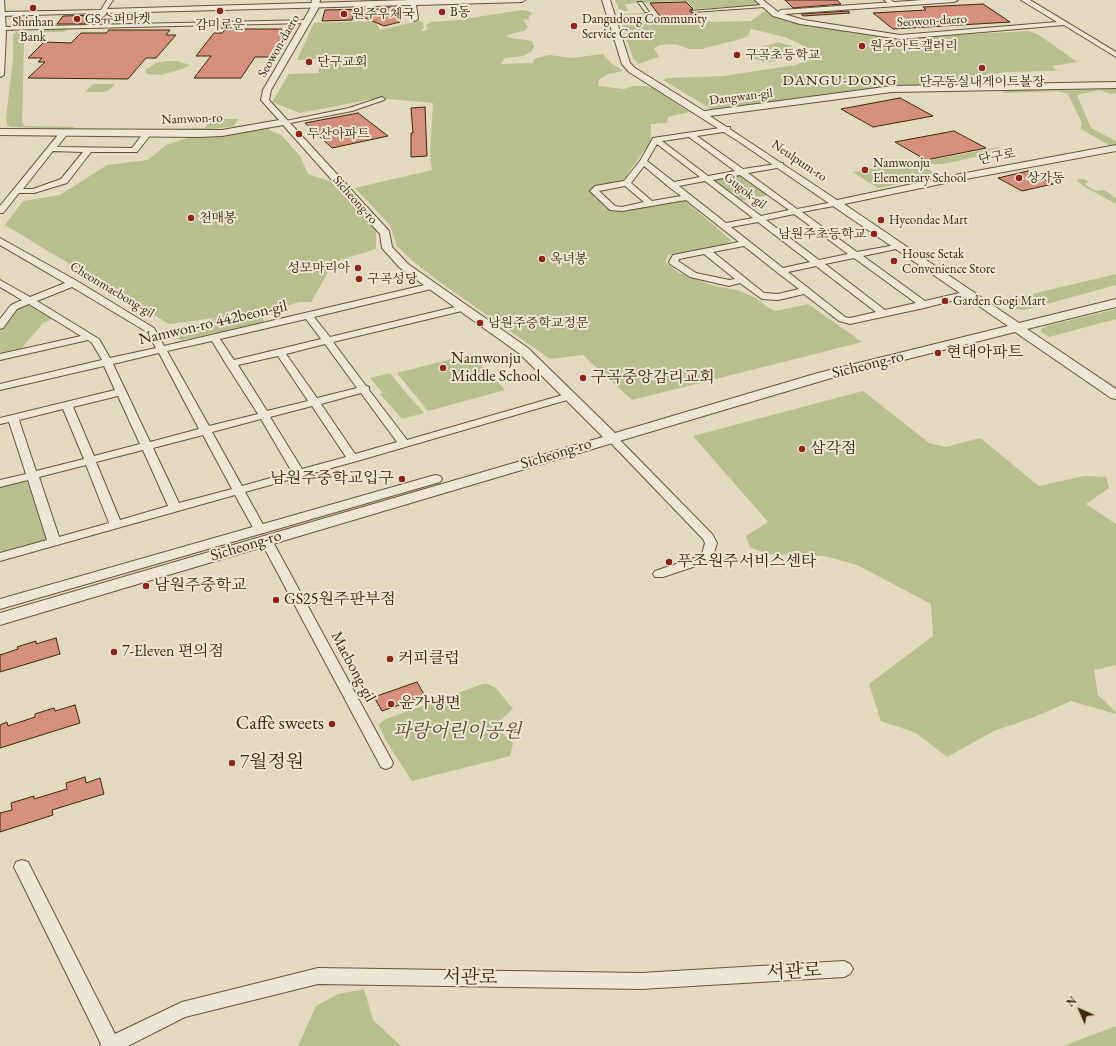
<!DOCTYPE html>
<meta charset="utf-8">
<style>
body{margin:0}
#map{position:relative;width:1116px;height:1046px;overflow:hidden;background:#e3d9be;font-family:"EB Garamond",serif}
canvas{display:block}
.north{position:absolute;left:1060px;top:990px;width:40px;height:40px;-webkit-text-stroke:3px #ede6d5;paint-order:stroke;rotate:315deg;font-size:11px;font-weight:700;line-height:16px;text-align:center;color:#3c2808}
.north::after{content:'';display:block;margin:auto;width:14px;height:18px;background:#3c2808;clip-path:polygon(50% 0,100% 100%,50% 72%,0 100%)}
</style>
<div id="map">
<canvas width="1116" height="1046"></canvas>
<div class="north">N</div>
</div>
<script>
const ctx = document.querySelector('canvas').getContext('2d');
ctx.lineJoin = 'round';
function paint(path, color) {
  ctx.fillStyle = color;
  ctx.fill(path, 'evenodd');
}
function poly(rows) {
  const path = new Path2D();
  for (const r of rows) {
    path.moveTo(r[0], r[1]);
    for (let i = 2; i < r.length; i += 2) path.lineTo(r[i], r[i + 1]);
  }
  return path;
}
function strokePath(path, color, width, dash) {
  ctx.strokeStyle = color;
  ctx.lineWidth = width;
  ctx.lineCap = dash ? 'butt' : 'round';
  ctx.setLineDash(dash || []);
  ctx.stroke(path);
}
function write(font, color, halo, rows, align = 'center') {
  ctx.font = font + ' "EB Garamond","Noto Serif KR",serif';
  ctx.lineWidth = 4;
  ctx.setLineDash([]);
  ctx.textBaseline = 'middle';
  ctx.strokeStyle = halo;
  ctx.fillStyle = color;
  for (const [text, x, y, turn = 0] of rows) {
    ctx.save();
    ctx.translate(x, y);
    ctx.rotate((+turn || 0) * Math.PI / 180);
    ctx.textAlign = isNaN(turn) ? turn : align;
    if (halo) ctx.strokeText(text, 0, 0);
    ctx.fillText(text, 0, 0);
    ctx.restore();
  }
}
paint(poly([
 [615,0,755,0,761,5,694,9,687,1,636,3,625,4,628,11,625,11,619,9],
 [522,10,529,11,533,14,529,16,529,19,523,20,528,27,524,31,510,34,506,37,532,41,534,47,531,52,523,56,505,58,501,64,533,63,534,59,549,55,572,58,603,54,611,63,623,71,608,74,599,80,598,86,624,89,633,86,646,86,655,89,689,112,668,117,667,123,651,124,651,140,623,181,594,187,610,208,624,210,683,199,732,241,723,245,668,255,665,262,679,273,714,286,737,290,756,298,769,308,776,311,808,304,862,342,632,400,583,355,550,359,441,283,415,263,397,246,390,225,355,188,432,170,430,152,433,103,377,98,300,113,272,102,289,74,319,73,319,59,297,60,314,23,374,21,376,22,380,30,419,21,423,22,424,28,420,32,428,29,426,25,432,22,458,20],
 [765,11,778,16,898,38,1029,31,1039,35,1077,62,1052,66,1056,70,1055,71,1006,72,963,78,969,85,831,95,782,100,713,110,663,80,668,78,724,76,795,65,811,59,816,52,785,37,751,29,748,36,741,39,702,49,689,49,675,44,660,45,654,48,659,57,638,64,633,58,622,26,625,22,622,15,625,14,644,13,646,15,641,14,624,15,627,21,631,21,693,20,703,22,751,21],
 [68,28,64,32,39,32,42,29,23,30,24,44,22,120,24,126,75,127,71,129,10,127,7,125,6,118,13,59,13,34,23,29],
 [778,42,806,51,768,63,741,54],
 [166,61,177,61,190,65,182,69,161,75,147,74,145,70,156,63],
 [93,84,113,84,115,85,106,92,85,92],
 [1116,89,1116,93,1110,94,1099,90,1077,95,1091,128,1116,141,1116,144,1109,145,1081,129,1082,123,1068,94,1057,91,1005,93,1000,90],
 [211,119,238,119,234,126,247,125,202,130,168,129,205,128],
 [265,128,281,135,300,156,308,174,330,181,341,190,376,229,376,249,334,262,311,302,299,302,275,310,259,312,265,322,182,340,172,338,168,330,190,328,215,318,169,324,5,225,23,201,60,195,107,165,148,160,166,145,191,137],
 [999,147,1000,148,989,151,988,154,944,164,930,164,926,161],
 [913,160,939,176,878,188,853,172],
 [739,174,769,195,740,201,714,180],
 [1083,179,1089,182,1084,184,1096,191,1104,190,1116,198,1116,204,1085,187,1076,180],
 [1116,274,1116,285,1025,310,1015,309,999,302],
 [30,304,52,319,43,323,21,349,0,354,0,332,19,307],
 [1116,309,1116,319,1049,337,1041,332,1041,329,1047,326],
 [471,354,505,390,428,411,397,373],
 [390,373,402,388,424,413,402,419,380,394,387,392,383,393,370,378],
 [863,391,929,443,946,447,980,438,1039,486,1084,476,1106,477,1109,488,1086,504,1116,524,1116,665,1094,670,1098,695,1116,712,1116,714,1071,701,1032,718,994,731,947,757,916,733,881,721,869,684,933,636,931,604,857,565,825,556,766,554,750,547,746,536,768,522,693,436],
 [25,481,29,482,47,537,44,541,0,552,0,487],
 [483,684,488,684,496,688,513,709,494,726,513,743,510,756,412,781,388,744,379,726,380,723,386,719],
 [364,989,373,1020,401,1046,298,1046,316,1006,338,994],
 [1116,1026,1116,1046,1063,1046]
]), '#b9be8e');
const building = poly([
 [785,0,837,0,841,4,793,8,785,0],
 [686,2,693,9,690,10,690,12,697,13,700,17,662,19,650,3,686,2],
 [983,4,1010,22,893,29,873,13,926,10,923,7,983,4],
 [387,7,400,7,400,22,384,26,354,13,352,20,322,21,325,10,379,9,387,7],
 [848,11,850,13,803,16,801,14,848,11],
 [96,15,90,24,57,24,63,16,96,15],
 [226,29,282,29,279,34,289,34,275,57,255,57,241,78,194,78,211,56,196,56,214,33,222,33,226,29],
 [109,30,170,30,166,35,176,35,156,58,146,58,128,79,28,78,45,62,38,62,42,58,28,58,44,42,71,43,81,33,106,33,109,30],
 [900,98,933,116,873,127,841,109,900,98],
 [425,107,427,156,411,157,411,133,413,133,411,108,425,107],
 [358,113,388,136,332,148,305,123,358,113],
 [954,131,986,148,926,160,895,142,954,131],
 [1028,171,1053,184,1022,191,998,178,1028,171],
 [56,638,60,654,0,672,0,655,18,649,17,647,36,641,36,644,56,638],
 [417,682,425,696,382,711,374,697,417,682],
 [75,705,80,723,0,748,0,725,7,722,8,726,35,717,35,714,54,708,55,711,75,705],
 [85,777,86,783,100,778,104,794,52,810,53,815,0,832,0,813,12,810,11,803,34,796,34,799,67,789,66,783,85,777]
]);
paint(building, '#d4907d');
strokePath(building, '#3c2808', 1);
const pedestrian = poly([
 [638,2,642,2,649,12,645,12,638,2],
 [762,5,764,7,693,12,691,11,762,5]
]);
const minor = poly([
 [107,0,113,0,107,9,410,0,525,0,522,2,416,5,418,19,415,21,412,19,411,5,105,13,99,19,96,17,99,13,0,16,1,12,101,10,107,0],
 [884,0,891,0,896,4,891,5,884,0],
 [309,20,310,21,307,23,0,30,0,28,2,27,309,20],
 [382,97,385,99,384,100,352,111,285,124,281,122,349,108,382,97],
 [727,127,730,127,730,131,697,136,743,169,783,163,783,167,748,173,797,209,839,201,839,205,802,212,857,252,901,244,901,248,863,256,925,301,968,291,973,294,971,296,924,308,850,324,839,321,804,294,778,300,762,299,740,283,729,286,690,277,670,264,669,262,673,255,739,242,686,200,622,211,610,210,590,191,595,186,624,181,640,161,653,138,727,127],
 [689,137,735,171,708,176,662,141,689,137],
 [657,144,700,177,674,182,647,161,657,144],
 [644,166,669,187,681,196,652,201,631,183,644,166],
 [740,175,789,210,761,216,713,180,740,175],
 [705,181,753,218,726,223,679,186,705,181],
 [625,186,644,202,622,207,615,206,599,191,625,186],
 [794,214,848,254,819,260,766,220,794,214],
 [758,222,810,262,783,268,731,227,758,222],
 [744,246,778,273,799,289,778,294,764,293,713,252,744,246],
 [704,254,735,279,729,280,696,273,678,261,679,259,704,254],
 [854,258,916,303,885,310,825,264,854,258],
 [816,266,876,312,850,318,845,317,788,272,816,266],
 [62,130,69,132,57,147,132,148,145,131,152,133,137,152,91,152,67,183,34,193,19,193,3,213,0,213,0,206,62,130],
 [53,151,83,152,61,179,33,189,23,189,53,151],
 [0,238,77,281,154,328,164,346,433,283,436,284,436,288,314,317,330,337,463,305,466,306,466,310,333,342,366,386,369,387,369,390,407,440,566,394,574,394,575,396,574,398,357,461,245,492,266,530,264,533,256,533,235,495,0,561,0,553,47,540,28,480,0,487,0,480,26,474,9,422,0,424,0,418,115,390,104,366,0,390,0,384,102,360,92,343,88,340,0,360,0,354,81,336,29,304,17,309,3,328,0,329,0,319,11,305,22,300,0,287,0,280,30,297,65,283,0,245,0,238],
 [72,287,147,332,156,348,110,358,99,339,37,301,72,287],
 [306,319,321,339,234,360,220,339,306,319],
 [212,341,226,364,258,414,209,426,167,351,212,341],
 [325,344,357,388,317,398,286,354,325,344],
 [159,353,199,429,150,442,113,364,159,353],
 [278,356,308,401,267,411,238,365,278,356],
 [361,393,397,442,355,454,321,404,361,393],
 [118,396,140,444,94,456,73,407,118,396],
 [312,406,346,457,302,469,270,417,312,406],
 [63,409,84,459,36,471,19,420,63,409],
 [261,419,292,472,242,486,212,432,261,419],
 [203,435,232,489,179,503,153,448,203,435],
 [143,450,168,506,120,520,96,462,143,450],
 [86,465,109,523,59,537,39,477,86,465],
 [611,434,615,435,712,534,717,543,712,559,708,562,663,577,655,577,653,574,655,571,700,556,702,554,705,543,703,539,607,439,606,437,607,435,611,434],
 [266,536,272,540,391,759,393,763,391,767,386,769,381,767,260,540,266,536],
 [22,860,28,862,115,1034,182,1002,318,968,641,973,844,961,850,964,853,969,850,974,844,977,641,989,318,984,185,1017,128,1046,100,1046,101,1044,14,867,16,862,22,860]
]);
const tertiary = poly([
 [0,0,4,0,6,32,4,75,0,77,0,0],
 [312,0,320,0,318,9,271,90,269,100,389,231,392,247,408,264,528,348,615,433,818,373,1008,326,741,143,629,72,622,64,602,0,610,0,630,63,635,68,704,111,892,86,1116,82,1116,88,892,92,710,116,837,200,955,175,1116,145,1116,151,955,181,844,204,1019,323,1116,299,1116,307,1027,329,1116,389,1116,399,1111,398,1015,332,828,379,0,625,0,613,603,437,520,354,400,268,382,248,380,234,283,125,222,136,199,137,0,135,0,129,222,130,279,120,261,100,263,90,310,9,312,0],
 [755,0,763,0,778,12,781,10,923,0,958,0,954,2,784,14,804,20,900,35,1057,22,1021,0,1030,0,1116,52,1116,57,1064,25,900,39,800,24,773,16,755,0],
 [435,475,440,476,442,479,440,482,0,609,0,599,435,475]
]);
strokePath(pedestrian, '#665436', 2);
strokePath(minor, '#665436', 2);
strokePath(tertiary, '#665436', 2);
paint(pedestrian, '#ede6d5');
paint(minor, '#ede6d5');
paint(tertiary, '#ede6d5');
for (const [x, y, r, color] of [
 [33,8,4,"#8f2418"],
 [220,11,4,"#8f2418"],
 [442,12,4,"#8f2418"],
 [344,14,4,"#8f2418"],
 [77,19,4,"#8f2418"],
 [574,26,4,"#8f2418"],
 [862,46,4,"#8f2418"],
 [737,55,4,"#8f2418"],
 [309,62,4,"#8f2418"],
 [982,68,4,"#8f2418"],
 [299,134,4,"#8f2418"],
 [865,170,4,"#8f2418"],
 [1019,178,4,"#8f2418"],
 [191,218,4,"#8f2418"],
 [881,220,4,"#8f2418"],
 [874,234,4,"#8f2418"],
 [542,259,4,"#8f2418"],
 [894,261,4,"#8f2418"],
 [358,268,4,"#8f2418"],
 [359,279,4,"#8f2418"],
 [945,301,4,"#8f2418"],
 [480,323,4,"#8f2418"],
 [938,353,4,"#8f2418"],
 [443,368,4,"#8f2418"],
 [583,378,4,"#8f2418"],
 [802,449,4,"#8f2418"],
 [402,479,4,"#8f2418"],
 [669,562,4,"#8f2418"],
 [146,586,4,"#8f2418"],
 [276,600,4,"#8f2418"],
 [114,652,4,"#8f2418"],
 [390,659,4,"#8f2418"],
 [391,704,4,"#8f2418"],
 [332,724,4,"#8f2418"],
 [232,763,4,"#8f2418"]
]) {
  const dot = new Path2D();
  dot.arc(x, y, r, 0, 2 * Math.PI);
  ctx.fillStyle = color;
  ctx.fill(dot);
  strokePath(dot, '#ede6d5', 1.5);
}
write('13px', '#3c2808', '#ede6d5', [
 ["B동",450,12],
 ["원주우체국",352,14],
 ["GS슈퍼마켓",85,19],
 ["Dangudong Community",582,19],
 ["Service Center",582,34],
 ["Shinhan",33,22,"center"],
 ["Bank",33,37,"center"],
 ["감미로운",220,25,"center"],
 ["원주아트갤러리",870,46],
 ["구곡초등학교",745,55],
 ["단구교회",317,62],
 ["단구동실내게이트볼장",982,82,"center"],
 ["두산아파트",307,134],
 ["Namwonju",873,163],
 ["Elementary School",873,178],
 ["상가동",1027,178],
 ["천매봉",199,218],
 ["Hyeondae Mart",889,220],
 ["남원주초등학교",866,234,"right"],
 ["House Setak",902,254],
 ["Convenience Store",902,269],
 ["옥녀봉",550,259],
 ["성모마리아",350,268,"right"],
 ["구곡성당",367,279],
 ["Garden Gogi Mart",953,301],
 ["남원주중학교정문",488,323]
], 'left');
write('13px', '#3c2808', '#ede6d5', [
 ["Seowon-daero",932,21,-3],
 ["Seowon-daero",279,46,-60],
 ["Dangwan-gil",741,97,-7],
 ["Namwon-ro",192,119,-2],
 ["단구로",997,157,-11],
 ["Neulpum-ro",799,161,34],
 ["Gugok-gil",745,191,38],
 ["Sicheong-ro",355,200,48],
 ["Cheonmaebong-gil",112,290,31]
]);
ctx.letterSpacing = '1px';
write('15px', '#3c2808', '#ede6d5', [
 ["DANGU-DONG",840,81]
]);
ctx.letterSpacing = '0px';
write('16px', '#3c2808', '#ede6d5', [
 ["Namwon-ro 442beon-gil",213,323,-13],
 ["Sicheong-ro",868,365,-14],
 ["Sicheong-ro",556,454,-17],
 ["Sicheong-ro",246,546,-17],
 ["Maebong-gil",353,667,62]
]);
write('16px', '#3c2808', '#ede6d5', [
 ["현대아파트",946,353],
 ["Namwonju",451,359],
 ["Middle School",451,377],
 ["구곡중앙감리교회",591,378],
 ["삼각점",810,449],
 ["남원주중학교입구",394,479,"right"],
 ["푸조원주서비스센타",677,562],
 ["남원주중학교",154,586],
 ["GS25원주판부점",284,600],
 ["7-Eleven 편의점",122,652],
 ["커피클럽",398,659],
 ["윤가냉면",399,704]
], 'left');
write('19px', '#3c2808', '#ede6d5', [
 ["Caffè sweets",324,724],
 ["7월정원",240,763,"left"]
], 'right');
write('italic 19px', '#5b4e2a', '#ede6d5', [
 ["파랑어린이공원",457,732]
]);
write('19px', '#3c2808', '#ede6d5', [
 ["서관로",794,972,-3],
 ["서관로",470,978,1]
]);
</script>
